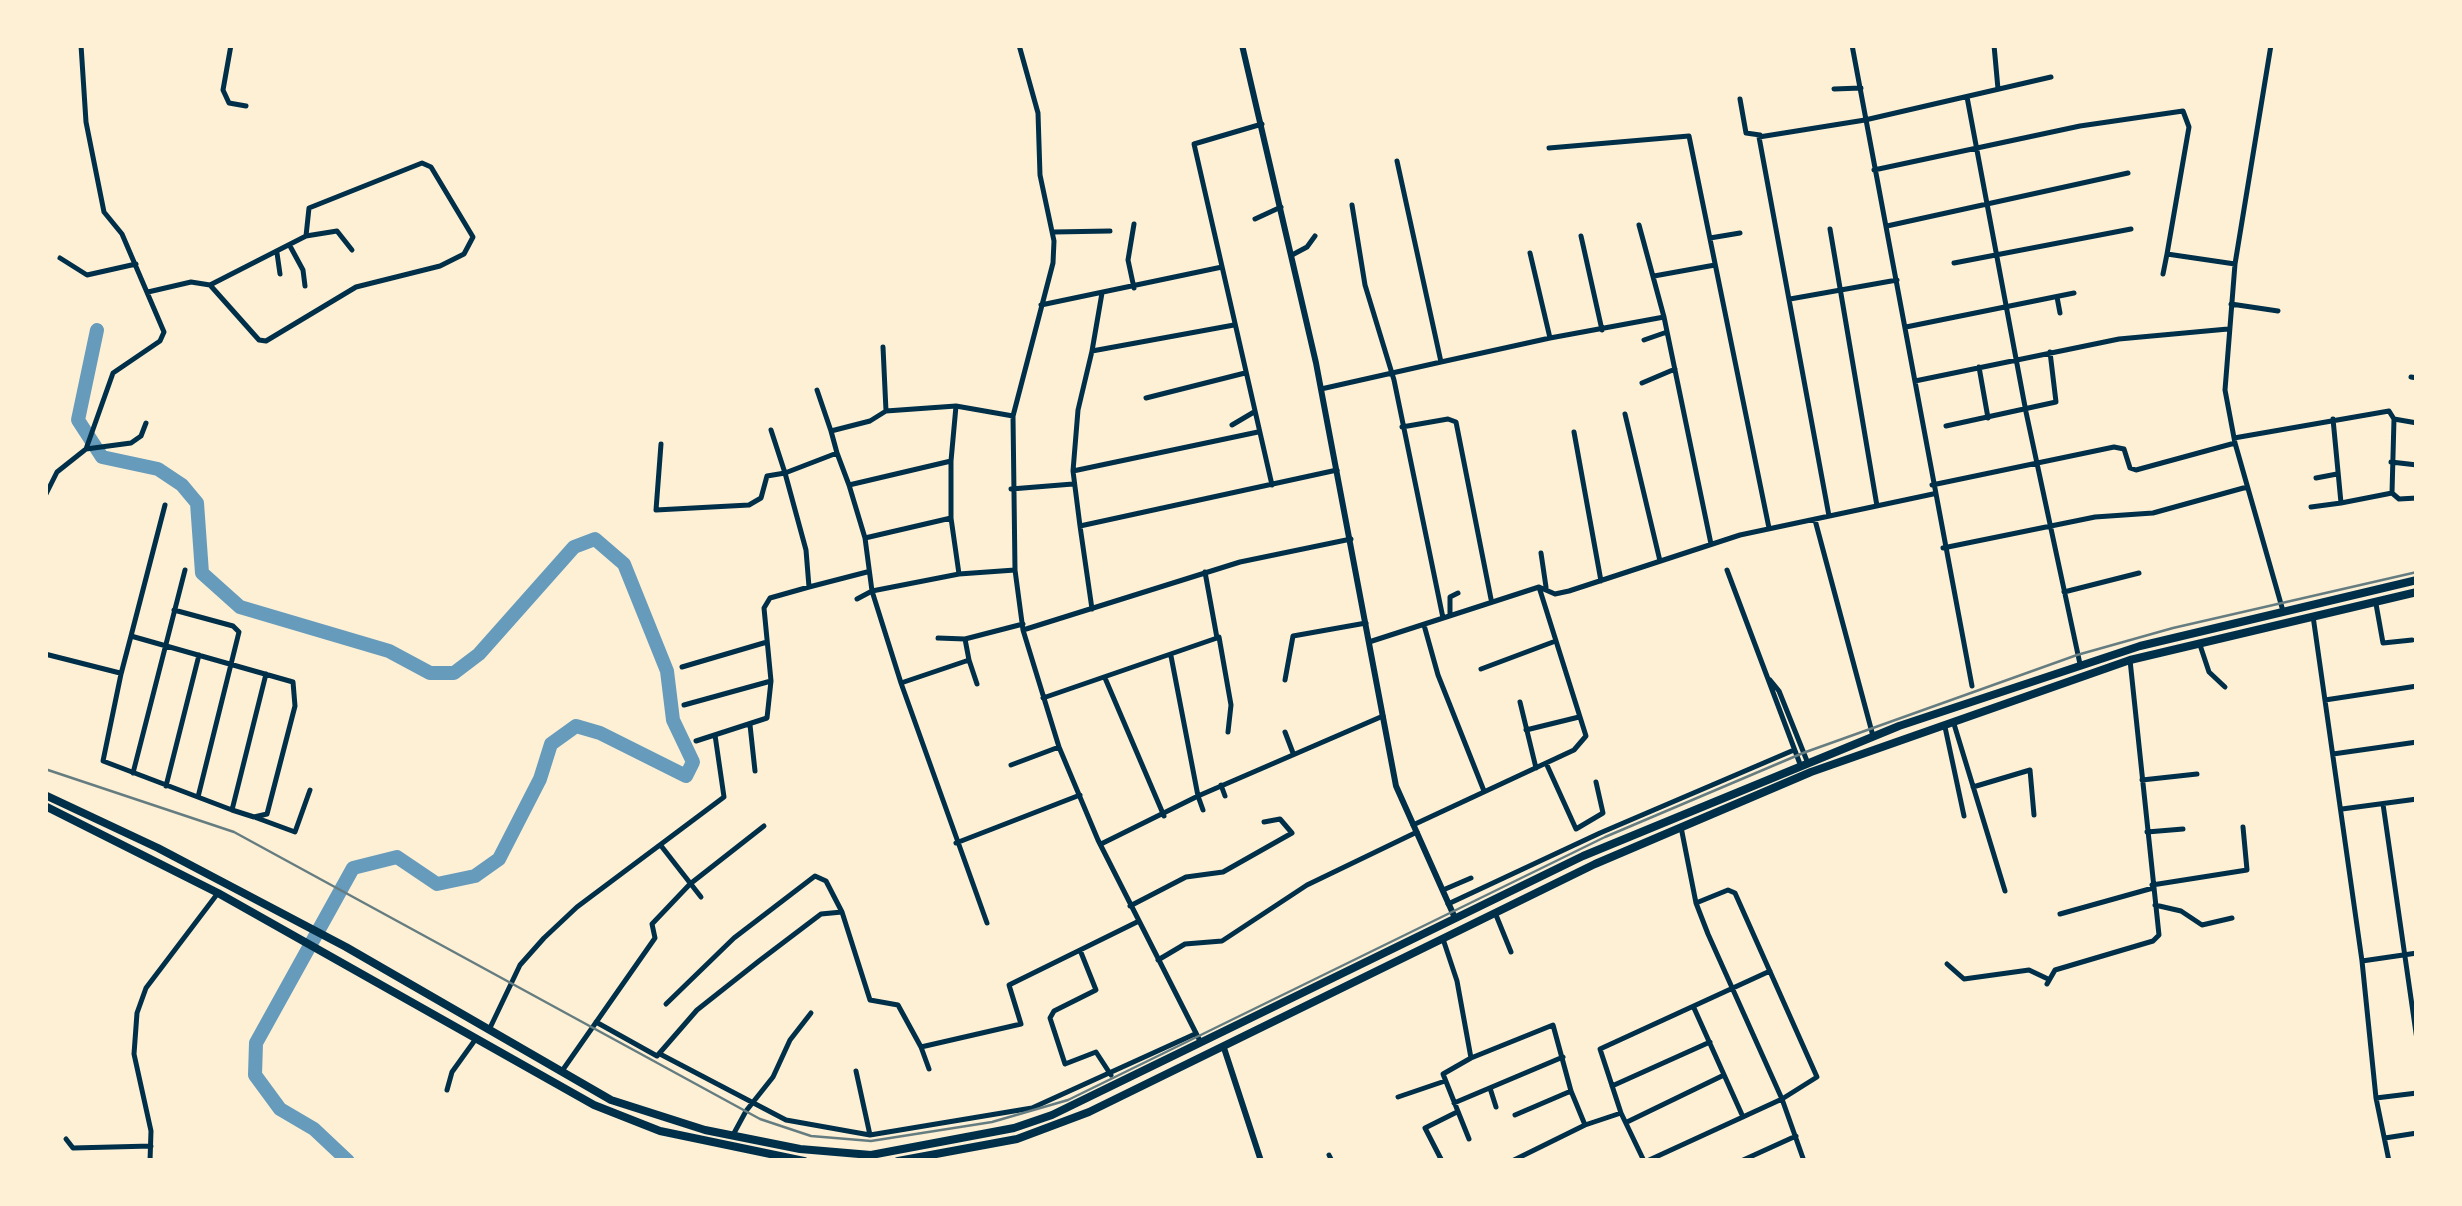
<!DOCTYPE html>
<style>
body{margin:0}
#map{position:relative;width:2462px;height:1206px;overflow:hidden;background:#fdf0d5;font-family:"PT Sans",sans-serif}
canvas{display:block}
.frame{position:absolute;inset:0;border:48px solid #fdf0d5;pointer-events:none}
</style>
<div id="map">
<canvas width="2462" height="1206"></canvas>
<div class="frame"></div>
</div>
<script>
const ctx = document.querySelector('canvas').getContext('2d');
ctx.lineJoin = 'round';
function poly(rows) {
  const path = new Path2D();
  for (const r of rows) {
    path.moveTo(r[0], r[1]);
    for (let i = 2; i < r.length; i += 2) path.lineTo(r[i], r[i + 1]);
  }
  return path;
}
function strokePath(path, color, width, dash) {
  ctx.strokeStyle = color;
  ctx.lineWidth = width;
  ctx.lineCap = dash ? 'butt' : 'round';
  ctx.setLineDash(dash || []);
  ctx.stroke(path);
}
strokePath(poly([
 [97,330,78,420,102,457,158,469,182,485,197,503,202,573,240,607,389,651,430,673,454,673,479,654,574,547,595,539,624,564,667,671,673,720,693,762,686,776,600,733,576,726,551,744,540,779,499,859,475,876,437,884,397,857,353,868,256,1043,255,1075,280,1109,314,1129,348,1161]
]), '#669bbc', 14);
strokePath(poly([
 [231,45,223,90,229,103,246,106],
 [1019,45,1038,113,1040,175,1054,241,1053,263,1013,416,1015,570,1023,630,1059,747,1098,840,1200,1041],
 [1852,45,1972,686],
 [1994,45,1998,89],
 [2271,45,2235,264,2225,390,2235,443,2283,611],
 [1834,89,1861,88],
 [1967,97,2026,412,2080,664],
 [1740,99,1746,133,1760,135],
 [1262,124,1194,144,1272,485],
 [1549,148,1689,136,1769,528],
 [1874,170,2080,126,2183,111,2189,127,2167,254],
 [1352,205,1365,285,1394,380,1443,618],
 [1255,219,1281,207],
 [1639,225,1664,317,1711,544],
 [1887,226,2128,173],
 [1830,229,1877,506],
 [1054,232,1110,231],
 [306,236,337,231,352,250],
 [1581,236,1602,330],
 [1710,238,1740,233],
 [290,246,303,270,305,286],
 [277,253,280,274],
 [1530,253,1550,338,1664,317],
 [1292,255,1307,247,1315,236],
 [60,258,87,275,136,264],
 [1954,263,2131,229],
 [2163,274,2167,254,2235,264],
 [1654,276,1715,265],
 [1134,288,1128,260,1134,224],
 [148,292,191,282,210,285,259,340,266,341,356,287,440,266,464,254,473,237,431,167,422,163,309,208,306,236,210,285],
 [1102,293,1092,351,1234,325],
 [2057,297,2060,313],
 [1790,299,1897,280],
 [2231,304,2278,311],
 [1041,305,1222,267],
 [1906,327,2074,293],
 [1644,340,1667,332],
 [883,347,886,411],
 [1441,362,1550,338],
 [1979,367,1988,418],
 [2411,377,2417,378],
 [1915,381,2119,339,2228,329],
 [1642,383,1675,369],
 [1321,389,1441,362,1397,161],
 [817,390,831,431],
 [1146,398,1245,373],
 [1625,414,1660,561],
 [2333,419,2341,503,2392,493],
 [2394,419,2417,423],
 [1232,425,1254,412],
 [1946,426,2056,402,2050,352],
 [1402,427,1448,419,1456,422,1491,599],
 [1258,432,1073,471,1080,526,1337,470],
 [1574,432,1601,581],
 [2234,438,2389,411,2394,419,2392,493,2399,499,2417,498],
 [661,444,656,510,749,505,761,498,767,476,785,473,771,430],
 [86,449,131,443,141,436,146,423],
 [837,453,849,485,951,461,956,406],
 [951,461,951,518,959,574],
 [2391,462,2417,465],
 [1073,471,1078,410,1092,351],
 [2316,478,2337,474],
 [849,485,865,538],
 [1932,485,2114,447,2124,449,2130,468,2136,470,2235,443],
 [1011,489,1073,484],
 [45,496,57,472,86,449,113,373,160,341,164,332,122,234,104,212,86,122,81,45],
 [2311,507,2341,503],
 [1829,516,1759,137,1865,120,2051,77],
 [951,518,865,538,872,591,959,574,1015,570],
 [1815,520,1873,736],
 [1080,526,1092,609],
 [1943,548,2095,517,2153,513,2247,487],
 [1541,553,1546,587],
 [1727,570,1800,764],
 [867,572,809,587,806,550,785,473,837,453,831,431,870,421,886,411,956,406,1013,416],
 [1539,587,1555,594,1569,591,1740,535,1933,494],
 [2064,592,2139,573],
 [857,599,872,591,901,683,969,660,965,639,1023,624],
 [2376,604,2383,643,2412,640],
 [174,610,233,626,239,632,198,797],
 [1450,615,1450,597,1458,593],
 [2313,616,2362,961,2376,1098,2389,1161],
 [1424,625,1438,675,1484,791],
 [1023,630,1240,562,1351,539],
 [131,636,293,682,295,706,267,814,254,817,232,810,103,761,121,674,131,636,165,505],
 [1219,637,1231,705,1228,732],
 [938,638,965,639],
 [1369,642,1539,587,1586,736,1574,750,1413,825],
 [2200,645,2209,672,2225,687],
 [45,654,120,673],
 [969,660,977,684],
 [682,667,767,642],
 [1481,669,1553,642],
 [1105,678,1164,816],
 [1285,680,1293,636,1366,623],
 [1770,680,1779,691,1807,761],
 [901,683,987,923],
 [1043,698,1217,638,1205,572],
 [2325,700,2417,686],
 [1520,702,1536,768],
 [684,705,771,681],
 [1954,724,2005,891],
 [750,725,755,771],
 [1945,727,1964,816],
 [1526,730,1579,717],
 [1285,732,1293,753],
 [696,741,767,718,771,681,764,608,770,598,809,587],
 [2333,754,2417,742],
 [1546,763,1576,829,1603,813,1596,782],
 [1011,765,1059,747],
 [133,773,185,570],
 [2142,780,2197,774],
 [1221,785,1225,796],
 [166,786,199,655],
 [1973,787,2030,770,2034,815],
 [2383,804,2417,1040],
 [2342,809,2417,799],
 [232,810,266,674],
 [1203,810,1198,796,1383,716],
 [257,818,295,832,310,790],
 [1681,827,1696,903,1708,934,1782,1099,1804,1161],
 [2147,832,2183,829],
 [956,843,1080,795],
 [1101,844,1198,796,1171,656],
 [662,847,701,897],
 [2152,885,2247,870,2243,827],
 [1443,890,1471,878],
 [1448,904,1600,833,1794,750],
 [2155,905,2181,911,2202,925,2232,918],
 [1130,906,1186,877,1223,872,1292,833,1280,819,1264,822],
 [2060,914,2153,888],
 [1496,915,1511,952],
 [1443,939,1457,981,1471,1058,1553,1025,1571,1091,1585,1125],
 [1080,950,1096,990,1054,1011,1050,1018,1065,1064,1096,1052,1111,1075],
 [1158,960,1185,944,1222,941,1307,885,1417,832],
 [2362,961,2417,953],
 [1947,964,1964,979,2029,970,2048,979],
 [2047,984,2055,970,2153,941,2159,935,2130,660],
 [666,1004,734,938,815,876,826,881,842,912],
 [1694,1008,1743,1117],
 [596,1022,657,1056,697,1010,759,961,821,914,842,912,870,1000,898,1005,921,1047,1021,1024,1009,985,1137,922],
 [489,1030,520,965,544,938,577,907,724,797,715,735],
 [921,1047,929,1069],
 [660,1054,786,1120,870,1135,1032,1108,1195,1034],
 [562,1071,655,938,652,924,690,884,764,826],
 [856,1071,870,1135],
 [1612,1086,1710,1042],
 [1490,1088,1496,1107],
 [447,1090,452,1072,475,1040],
 [1398,1097,1445,1081],
 [2376,1098,2417,1093],
 [1454,1103,1563,1057],
 [1621,1113,1600,1049,1770,971],
 [1515,1115,1571,1091],
 [1627,1122,1724,1075],
 [733,1135,746,1111,773,1077,790,1040,811,1013],
 [2385,1138,2417,1133],
 [66,1139,73,1148,151,1146],
 [1469,1139,1443,1074,1471,1058],
 [1329,1155,1332,1161],
 [150,1161,151,1131,134,1054,137,1013,146,988,218,893],
 [1442,1161,1425,1128,1457,1112],
 [1512,1161,1585,1125,1621,1113,1644,1161],
 [1647,1161,1782,1099,1817,1077,1735,893,1728,890,1696,903],
 [1741,1161,1796,1136]
]), '#003049', 5);
strokePath(poly([
 [1242,45,1316,363,1396,786,1455,918],
 [1224,1048,1261,1161]
]), '#003049', 6);
strokePath(poly([
 [45,795,158,848,346,947,611,1100,705,1130,800,1149,871,1155,1014,1128,1052,1115,1583,856,1899,726,2140,646,2417,580],
 [45,806,218,893,594,1105,660,1131,804,1161],
 [898,1161,1017,1139,1089,1112,1595,864,1811,772,2130,660,2417,592]
]), '#003049', 8);
strokePath(poly([
 [45,769,234,832,760,1119,811,1136,871,1141,992,1122,1068,1100,1605,837,1803,753,2077,655,2173,628,2417,572]
]), '#657d81', 2.5);
</script>
